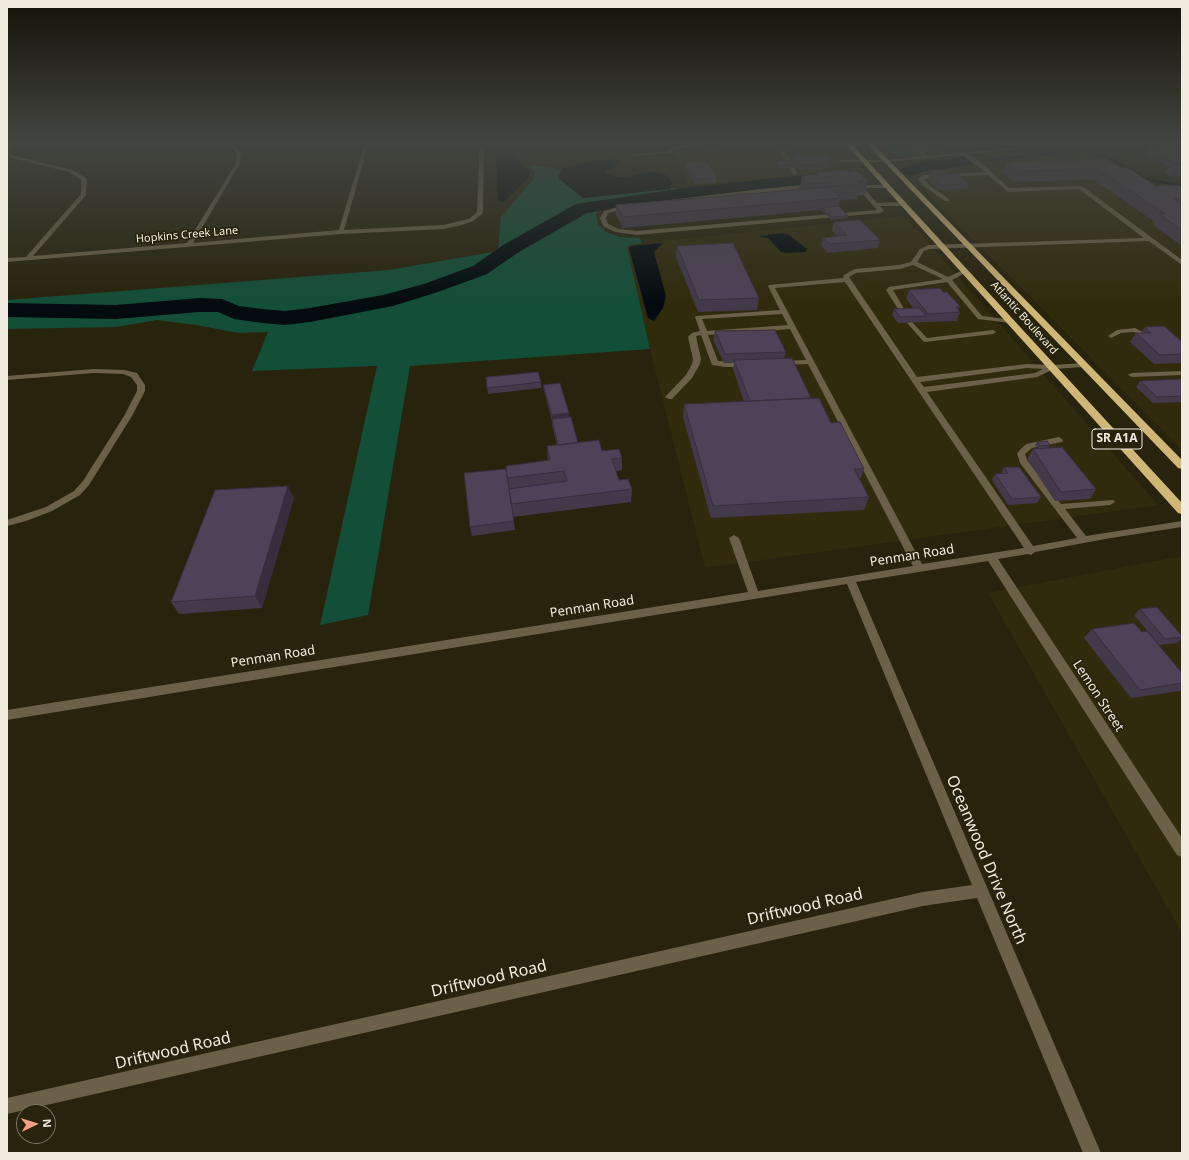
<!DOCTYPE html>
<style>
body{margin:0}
#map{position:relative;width:1189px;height:1160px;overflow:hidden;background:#28230d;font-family:"Noto Sans",sans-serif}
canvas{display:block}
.frame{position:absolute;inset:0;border:8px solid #efecdf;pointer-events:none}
.north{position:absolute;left:16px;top:1104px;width:40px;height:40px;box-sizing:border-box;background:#28230d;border:1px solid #787361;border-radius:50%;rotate:86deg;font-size:11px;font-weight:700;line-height:16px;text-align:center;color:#efecdf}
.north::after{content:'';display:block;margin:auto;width:14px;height:18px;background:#f39f84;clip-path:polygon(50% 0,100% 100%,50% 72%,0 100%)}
</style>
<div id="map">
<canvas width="1189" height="1160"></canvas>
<div class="frame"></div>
<div class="north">N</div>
</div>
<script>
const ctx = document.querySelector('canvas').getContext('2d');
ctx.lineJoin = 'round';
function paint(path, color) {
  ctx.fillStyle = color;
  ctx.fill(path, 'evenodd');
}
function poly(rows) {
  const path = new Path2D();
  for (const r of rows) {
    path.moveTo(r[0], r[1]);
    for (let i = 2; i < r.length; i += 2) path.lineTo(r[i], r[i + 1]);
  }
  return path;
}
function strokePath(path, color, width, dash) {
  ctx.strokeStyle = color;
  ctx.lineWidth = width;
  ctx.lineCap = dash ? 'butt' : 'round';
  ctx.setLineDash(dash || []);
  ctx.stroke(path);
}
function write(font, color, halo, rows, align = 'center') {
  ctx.font = font + ' "Noto Sans",sans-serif';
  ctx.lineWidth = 3.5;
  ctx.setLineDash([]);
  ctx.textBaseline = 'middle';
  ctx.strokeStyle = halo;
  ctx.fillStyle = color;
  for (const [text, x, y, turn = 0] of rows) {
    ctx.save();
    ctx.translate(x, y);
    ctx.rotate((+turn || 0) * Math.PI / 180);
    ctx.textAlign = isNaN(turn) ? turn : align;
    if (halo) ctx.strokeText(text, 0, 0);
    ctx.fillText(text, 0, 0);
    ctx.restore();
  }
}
paint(poly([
 [718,142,838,142,862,170,689,186,675,153,680,150,720,147],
 [1088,151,1159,188,1182,189,1182,450,909,174,968,164],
 [905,216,1158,505,705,568,650,349,627,246,642,243],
 [1182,556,1182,933,988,593]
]), '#312b0d');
paint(poly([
 [881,142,1029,142,962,150,893,154],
 [529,165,562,169,558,178,583,198,678,188,681,195,601,207,596,214,598,224,606,232,620,237,640,238,642,243,627,246,650,349,410,366,368,615,320,625,377,366,252,371,268,332,239,333,196,325,157,320,116,327,7,329,7,300,389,270,498,251,501,217,535,177,535,172]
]), '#134e38');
paint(poly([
 [500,150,505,150,529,170,529,177,506,200,502,202,498,200,496,152],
 [614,159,620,161,612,168,606,170,605,172,608,174,616,177,627,177,645,172,657,172,666,175,672,182,670,189,583,198,558,178,562,169,577,164],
 [782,233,789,235,807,249,805,252,786,253,781,252,768,238,761,237,760,236],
 [659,243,664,244,661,245,654,252,666,296,663,308,654,321,648,318,629,248,632,246]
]), '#030b0e');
strokePath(poly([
 [989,160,1092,149,1146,179,1182,186]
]), '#030b0e', 3);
paint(poly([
 [964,157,970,159,972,162,970,165,923,172,910,176,904,174,902,171,904,168,920,162,964,157],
 [846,170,852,171,854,175,852,179,678,199,587,213,519,252,487,274,438,292,393,306,310,322,285,325,262,323,234,319,218,312,199,312,116,319,7,317,7,303,116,305,199,298,222,299,239,306,262,309,285,311,310,308,383,295,424,284,473,266,505,244,576,204,678,189,846,170]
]), '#030b0e');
paint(poly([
 [12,142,22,142,15,144,7,151,7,147,12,142],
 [221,142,230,142,241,152,240,163,193,243,339,230,365,142,369,142,344,230,443,225,469,219,477,212,480,142,484,142,483,213,473,221,462,225,443,229,341,234,7,262,7,258,26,257,81,194,81,180,69,172,11,158,7,155,7,152,15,156,73,170,87,179,86,195,33,256,187,243,236,163,237,153,226,144,221,142],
 [703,142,707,142,709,144,676,149,669,153,635,156,633,155,668,151,673,147,703,143,703,142],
 [912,142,916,142,916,143,927,156,1080,142,1078,143,968,154,983,164,1009,188,1082,186,1182,260,1182,265,1149,241,930,249,924,251,917,262,948,277,963,270,967,270,967,272,952,280,982,316,1013,320,1014,321,1011,323,978,319,947,282,893,290,907,314,902,315,886,290,889,287,943,279,913,265,900,269,856,273,849,277,917,377,1027,364,1052,365,1084,363,1088,365,1084,367,1054,369,1037,377,927,392,1033,546,1077,538,1020,463,1017,453,1026,444,1059,437,1063,440,1062,442,1032,448,1025,454,1027,460,1061,504,1113,500,1115,502,1110,505,1065,509,1086,536,1182,521,1182,527,1111,538,1035,552,1031,555,1028,554,998,559,1182,838,1182,857,1177,855,988,561,856,582,1101,1153,1083,1153,977,898,923,906,7,1114,7,1098,923,892,972,885,847,584,7,720,7,710,748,592,729,538,734,535,739,538,758,591,913,566,808,364,782,365,778,363,782,361,806,360,790,329,708,335,718,361,749,363,750,365,746,367,725,367,712,365,701,335,696,336,701,359,700,364,692,378,672,399,669,399,665,397,686,375,692,364,693,359,688,337,692,333,700,331,695,317,696,316,780,310,768,286,769,285,843,278,844,275,855,269,899,265,911,262,920,249,929,245,1144,238,1079,189,1008,192,988,175,946,177,946,175,948,174,985,172,962,155,887,162,841,162,839,161,841,160,887,160,922,156,911,143,912,142],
 [845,282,1024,548,922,564,775,288,845,282],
 [782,314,788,325,707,331,702,319,782,314],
 [1027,368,1043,369,1035,373,924,387,920,382,1027,368],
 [781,151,785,151,791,164,787,164,781,151],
 [790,167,794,167,797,174,793,174,790,167],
 [923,175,934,175,934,177,924,179,929,185,949,199,949,201,945,201,925,187,918,179,923,175],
 [855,180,861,185,889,185,890,186,887,188,864,188,877,203,904,202,907,204,904,206,880,206,884,211,881,213,637,235,615,232,603,226,600,218,604,211,621,206,761,189,855,180],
 [854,184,877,210,637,231,618,229,608,224,606,218,608,213,621,210,761,193,854,184],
 [910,321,912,322,927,338,993,330,996,332,993,334,925,342,923,341,908,324,907,323,910,321],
 [1135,328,1151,336,1148,338,1134,332,1121,333,1111,338,1108,336,1117,330,1135,328],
 [94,369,124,370,137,373,145,385,145,391,132,416,89,485,80,495,52,511,26,521,7,526,7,520,46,507,74,491,83,481,124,416,137,391,137,385,131,377,123,374,94,373,7,380,7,376,94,369],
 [1182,371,1182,375,1132,377,1128,375,1132,373,1182,371]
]), '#6b6148');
paint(poly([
 [844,142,850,142,1182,503,1182,514,1178,513,844,142],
 [865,142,871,142,1182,460,1182,469,1178,468,865,142]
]), '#d0b677');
paint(poly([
 [724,142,816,142,727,146],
 [1165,142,1179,142,1182,143,1182,176,1171,177,1164,173,1168,167,1145,154,1147,149,1163,148,1162,148],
 [793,155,832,162,830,168,828,168,827,169,799,170,798,168,779,168,776,163,776,161,793,160],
 [686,162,717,178,716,183,695,184,685,167],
 [1007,162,1121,168,1156,186,1182,187,1182,246,1153,225,1155,222,1093,179,1014,182,1003,172],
 [929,170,948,174,969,184,967,189,938,190,928,180,930,175,928,173],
 [817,172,848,172,868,180,864,195,857,196,857,199,840,200,839,206,848,216,848,218,831,220,822,210,623,228,616,215,616,205,799,190,802,176,816,175],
 [834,222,880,240,878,248,828,253,821,246,823,238,838,236,832,231],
 [677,246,759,298,757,310,698,312,676,257],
 [909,290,943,292,960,306,958,310,960,312,957,321,898,323,892,315,894,309,913,308,906,298],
 [1145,327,1182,342,1182,363,1154,364,1130,342,1136,333,1141,333],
 [715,331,786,352,784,358,811,398,831,423,864,469,860,480,869,497,864,510,711,518,683,417,684,404,744,402,733,369,734,363,724,363,713,340],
 [486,377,541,382,541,388,488,394],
 [1182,379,1182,402,1153,403,1136,387,1140,381],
 [543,385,569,417,578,443,622,458,622,470,616,471,619,480,632,489,631,502,513,517,515,530,472,536,470,527,506,469,548,460,547,446,557,445,552,425,552,421,544,391],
 [1037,442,1050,445,1048,448,1096,489,1090,499,1055,501,1027,459,1033,449,1039,449,1035,445],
 [1004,467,1041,497,1037,503,1008,505,992,480,995,474,1001,473],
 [294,498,262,608,179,614,171,602],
 [1140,609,1182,636,1182,638,1177,643,1159,645,1134,615],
 [1092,629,1142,632,1182,673,1182,689,1180,691,1131,698,1084,638]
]), '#42394b');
paint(poly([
 [1175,169,1182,169,1182,176,1171,177],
 [569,413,569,419,552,419,552,421,552,415],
 [288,486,294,498,262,608,255,596]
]), '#362e3d');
const building = poly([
 [1168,142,1179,142,1182,143,1182,148,1168,142],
 [1168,148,1182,155,1182,162,1173,163,1147,149,1168,148],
 [793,155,826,155,832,162,827,163,829,164,800,165,793,155],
 [1107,159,1121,168,1128,168,1156,186,1179,185,1182,187,1182,199,1174,199,1182,204,1182,230,1159,214,1165,214,1098,169,1019,171,1007,162,1107,159],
 [795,160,798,165,779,166,776,161,795,160],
 [706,161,717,178,695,179,686,162,706,161],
 [1182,165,1182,169,1175,169,1168,166,1182,165],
 [846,170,848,172,857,171,868,180,858,181,861,184,833,186,830,182,811,184,802,176,819,174,817,172,846,170],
 [929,170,943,170,948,174,934,175,929,170],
 [958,174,969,184,940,185,930,175,958,174],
 [829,187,841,198,623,217,616,205,829,187],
 [839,206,848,216,832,217,823,208,839,206],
 [860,220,880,240,830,244,823,238,847,235,834,222,860,220],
 [733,243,759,298,699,300,677,246,733,243],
 [940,288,943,292,947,292,960,306,956,307,960,312,928,314,909,290,940,288],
 [920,308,926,316,900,317,894,309,920,308],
 [1164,326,1182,342,1182,354,1160,355,1136,333,1151,333,1145,327,1164,326],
 [775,330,786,352,725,354,715,331,775,330],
 [792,358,811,398,750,401,734,360,792,358],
 [538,372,541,382,487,388,486,377,538,372],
 [1182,379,1182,396,1157,397,1140,381,1182,379],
 [560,383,569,413,552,415,543,385,560,383],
 [819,398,831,423,840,422,864,469,854,469,869,497,713,506,684,404,819,398],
 [571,417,578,443,558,445,552,419,571,417],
 [599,440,602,451,619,449,622,458,612,459,619,480,628,479,632,489,511,504,509,489,567,481,564,471,507,478,506,466,550,460,547,446,599,440],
 [1047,441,1050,445,1041,446,1037,442,1047,441],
 [1062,447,1096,489,1061,492,1033,449,1062,447],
 [1004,467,1019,467,1041,497,1012,499,995,474,1008,473,1004,467],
 [506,469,514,521,470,527,464,473,506,469],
 [288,486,255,596,171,602,215,490,288,486],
 [1157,607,1182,636,1182,637,1165,639,1140,609,1157,607],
 [1134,623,1142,632,1147,631,1182,673,1182,683,1140,690,1092,629,1134,623]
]);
paint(building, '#4d4257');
strokePath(building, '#362e3d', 1);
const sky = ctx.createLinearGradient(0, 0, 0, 304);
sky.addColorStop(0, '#161307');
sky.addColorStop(0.47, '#424540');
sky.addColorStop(1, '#42454000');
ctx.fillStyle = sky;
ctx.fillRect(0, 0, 1189, 304);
write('11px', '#efecdf', '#28230d', [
 ["Hopkins Creek Lane",187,235,-5],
 ["Atlantic Boulevard",1024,318,48]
]);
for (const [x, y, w] of [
 [1117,439,50]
]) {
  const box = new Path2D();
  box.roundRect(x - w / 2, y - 10, w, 20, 3);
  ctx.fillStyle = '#28230d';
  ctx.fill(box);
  strokePath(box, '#efecdf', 1);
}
write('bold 12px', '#efecdf', null, [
 ["SR A1A",1117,439]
]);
write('13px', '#efecdf', '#28230d', [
 ["Penman Road",912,556,-9],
 ["Penman Road",592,607,-9],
 ["Penman Road",273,657,-9],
 ["Lemon Street",1098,696,57]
]);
write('16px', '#efecdf', '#28230d', [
 ["Oceanwood Drive North",986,860,67],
 ["Driftwood Road",805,907,-13],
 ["Driftwood Road",489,979,-13],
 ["Driftwood Road",173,1051,-13]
]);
</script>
